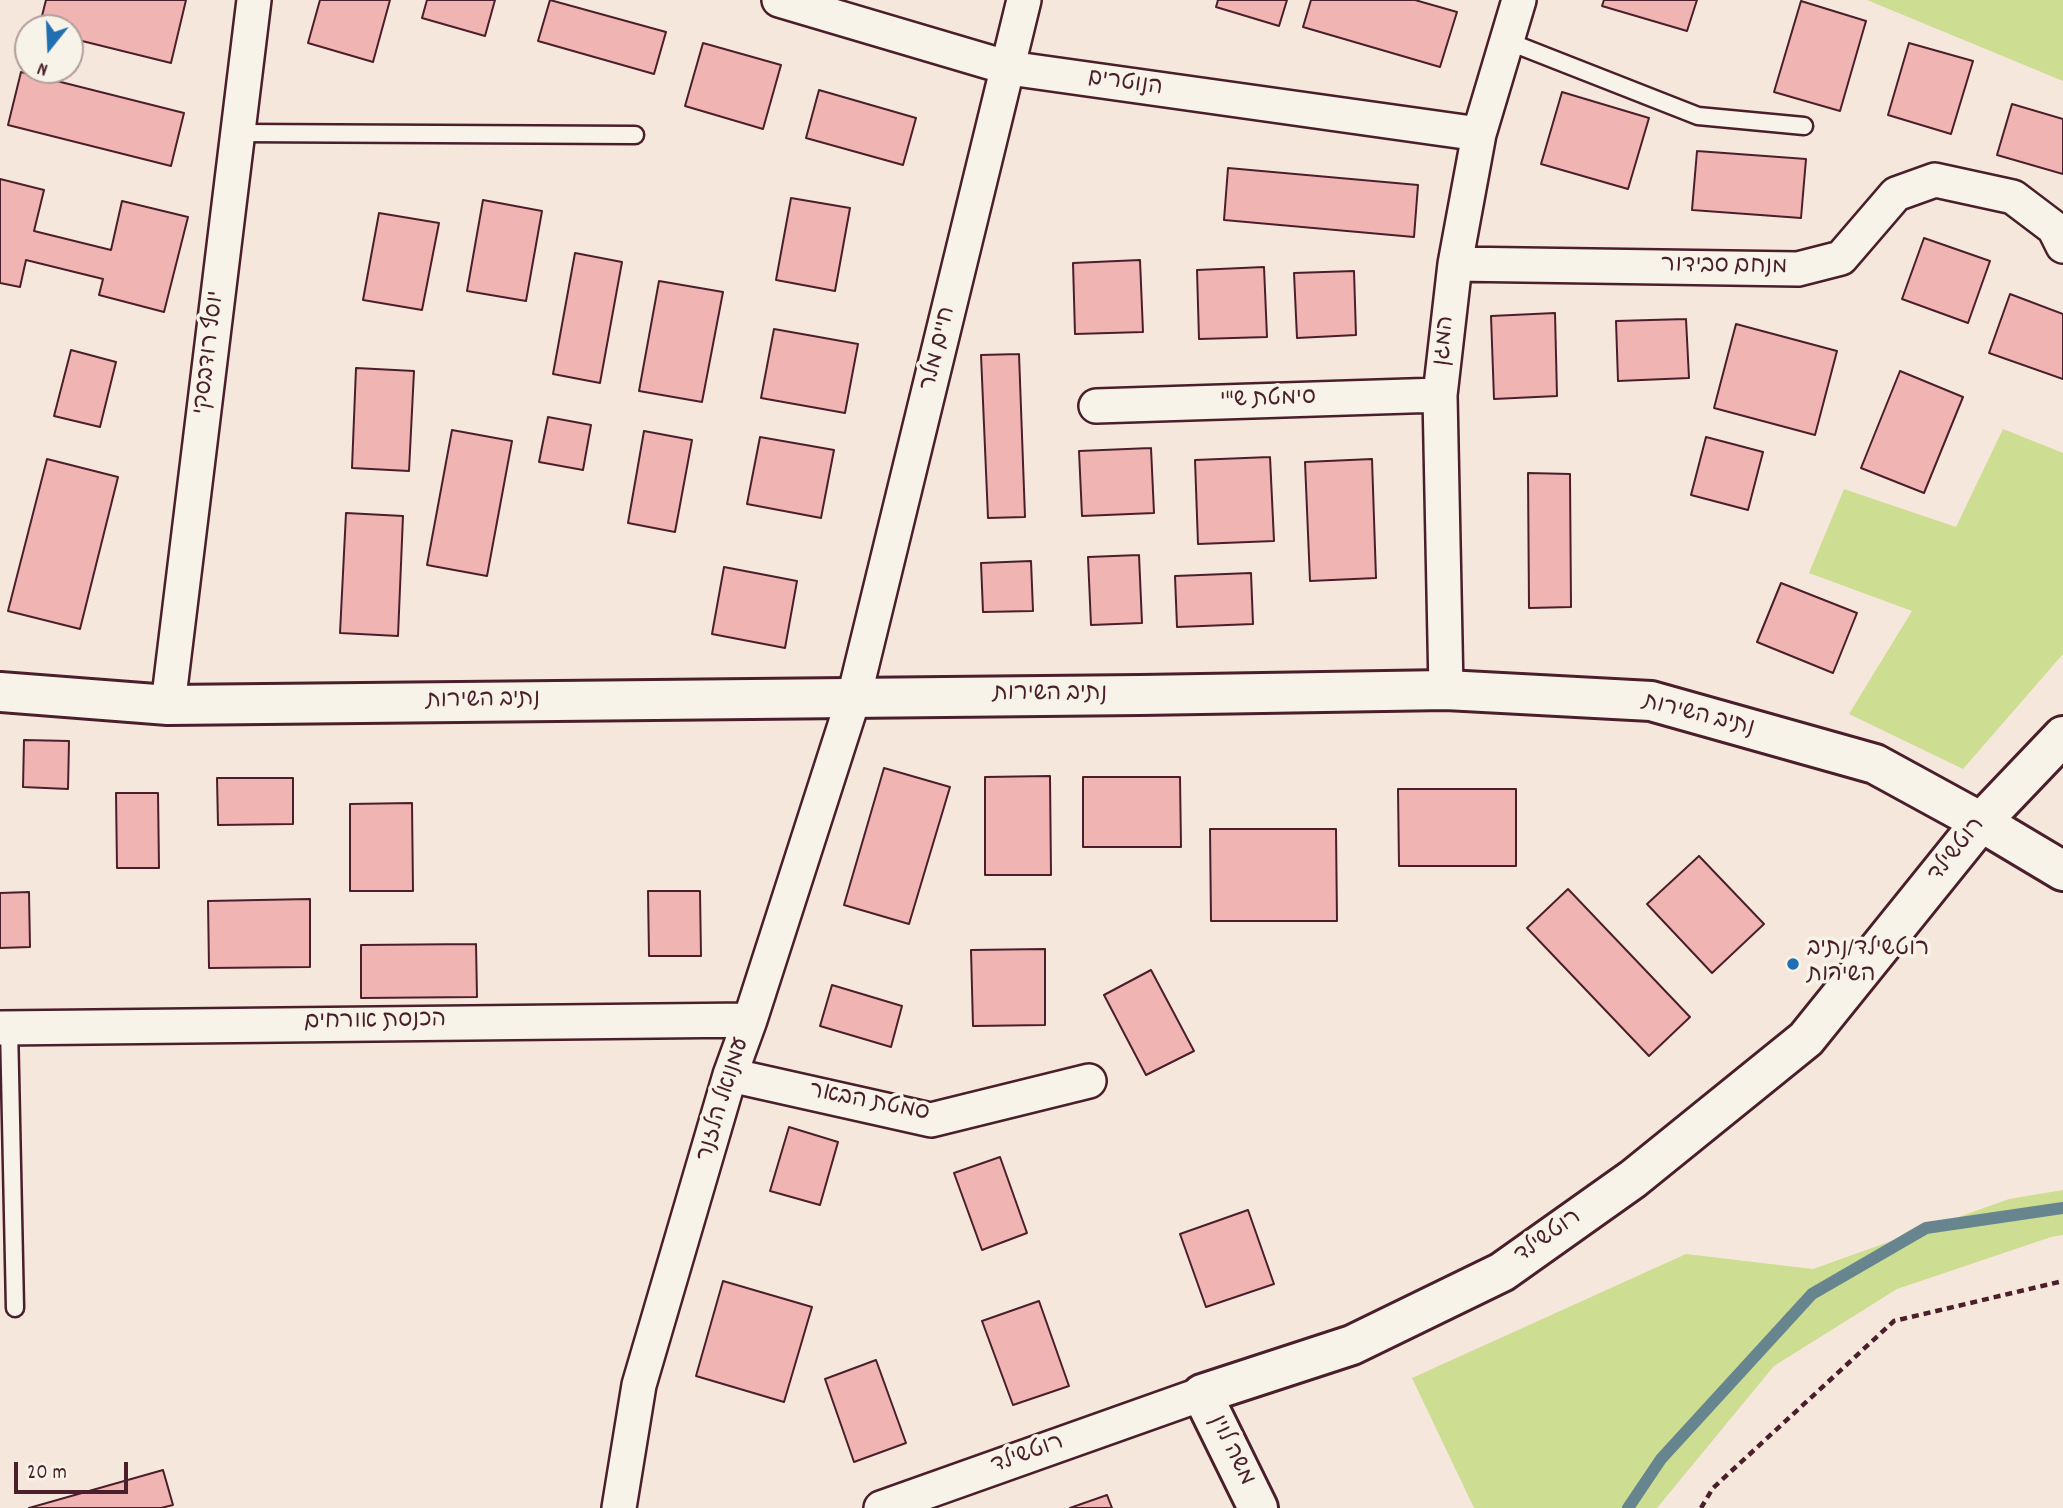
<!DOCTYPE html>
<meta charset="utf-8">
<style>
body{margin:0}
#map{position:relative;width:2063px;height:1508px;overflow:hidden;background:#f6e7dd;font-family:Dekko,sans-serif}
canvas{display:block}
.north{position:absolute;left:14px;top:14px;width:70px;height:70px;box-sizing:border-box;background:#f7f3e8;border:2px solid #b29e9c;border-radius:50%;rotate:198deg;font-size:19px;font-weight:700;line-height:28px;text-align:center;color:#4a1f2b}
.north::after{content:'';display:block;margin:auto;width:24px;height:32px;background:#1f6fb2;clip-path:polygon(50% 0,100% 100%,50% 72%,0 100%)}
.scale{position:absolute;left:14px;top:1462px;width:114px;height:32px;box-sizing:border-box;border:4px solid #4a1f2b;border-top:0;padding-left:9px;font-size:21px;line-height:24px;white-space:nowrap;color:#4a1f2b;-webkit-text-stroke:5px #f7f3e8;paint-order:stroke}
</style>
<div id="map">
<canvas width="2063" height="1508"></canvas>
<div class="north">N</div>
<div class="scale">20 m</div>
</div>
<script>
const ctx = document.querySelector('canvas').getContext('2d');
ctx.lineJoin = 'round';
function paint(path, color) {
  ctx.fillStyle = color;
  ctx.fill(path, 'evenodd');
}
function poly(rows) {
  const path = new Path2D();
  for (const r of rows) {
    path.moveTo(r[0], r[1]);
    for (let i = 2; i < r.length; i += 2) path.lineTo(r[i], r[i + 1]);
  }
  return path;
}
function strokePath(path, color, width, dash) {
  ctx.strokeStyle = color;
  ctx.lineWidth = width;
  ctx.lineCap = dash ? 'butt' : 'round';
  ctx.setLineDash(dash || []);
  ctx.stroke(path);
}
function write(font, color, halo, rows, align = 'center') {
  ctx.font = font + ' Dekko,"Playpen Sans Hebrew",sans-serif';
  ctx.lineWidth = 7;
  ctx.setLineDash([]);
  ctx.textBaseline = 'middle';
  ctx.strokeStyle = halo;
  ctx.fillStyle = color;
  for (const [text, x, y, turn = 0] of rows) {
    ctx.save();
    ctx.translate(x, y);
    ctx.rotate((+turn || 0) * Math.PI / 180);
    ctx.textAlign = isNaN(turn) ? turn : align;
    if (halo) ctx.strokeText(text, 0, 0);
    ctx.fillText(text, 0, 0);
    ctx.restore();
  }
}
paint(poly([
 [1867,0,2063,0,2063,81],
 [2003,429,2063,453,2063,654,1963,769,1849,714,1912,611,1809,573,1844,489,1956,527],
 [2063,1190,2063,1235,2051,1237,1897,1289,1774,1366,1657,1508,1474,1508,1412,1378,1686,1254,1813,1269,2009,1199]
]), '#cddd91');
strokePath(poly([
 [1628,1508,1661,1459,1812,1294,1926,1228,2063,1208]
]), '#66858f', 12);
const building = poly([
 [46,0,186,0,171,63,70,38,70,28,39,28,46,0],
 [320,0,390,0,373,62,308,43,320,0],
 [427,0,495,0,485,36,422,18,427,0],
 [550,0,666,32,654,74,538,41,550,0],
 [1218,0,1287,0,1279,26,1216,7,1218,0],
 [1311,0,1415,0,1457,12,1440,67,1303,27,1311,0],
 [1604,0,1697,0,1687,31,1602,6,1604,0],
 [1801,1,1866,21,1840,111,1774,92,1801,1],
 [703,43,781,65,763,129,685,106,703,43],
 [1909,43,1973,61,1951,134,1888,115,1909,43],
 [21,72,184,113,171,166,8,125,21,72],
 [819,90,916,118,903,165,806,138,819,90],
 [1562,92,1649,118,1628,189,1541,164,1562,92],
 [2012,104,2063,119,2063,174,1997,155,2012,104],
 [1697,151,1806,159,1801,218,1692,210,1697,151],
 [1228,168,1418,185,1414,237,1224,220,1228,168],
 [0,179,44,190,34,231,111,250,122,201,188,217,164,312,99,295,103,279,26,260,20,287,0,283,0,179],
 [791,198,850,208,835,291,776,280,791,198],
 [483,200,542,211,526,301,467,291,483,200],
 [379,213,439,223,422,310,363,300,379,213],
 [1924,238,1990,261,1968,323,1902,299,1924,238],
 [575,253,622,262,600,383,553,374,575,253],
 [1140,260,1143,332,1075,334,1073,263,1140,260],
 [1264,267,1267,337,1199,339,1197,270,1264,267],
 [1354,271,1356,335,1297,338,1294,273,1354,271],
 [659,281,723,292,702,402,639,391,659,281],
 [2010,294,2063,314,2063,379,1989,353,2010,294],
 [1555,313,1557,396,1494,399,1491,316,1555,313],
 [1686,319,1689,378,1618,381,1616,321,1686,319],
 [1736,324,1837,351,1815,435,1714,408,1736,324],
 [774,329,858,344,845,413,761,398,774,329],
 [71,350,116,362,100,427,54,416,71,350],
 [1019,354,1025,517,988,518,981,355,1019,354],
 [356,368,414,371,409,471,352,468,356,368],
 [1900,371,1963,397,1924,493,1861,468,1900,371],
 [548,417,591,425,583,470,539,462,548,417],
 [452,430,512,441,487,576,427,565,452,430],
 [644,431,692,440,675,532,628,523,644,431],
 [760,437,834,450,821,518,747,504,760,437],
 [1706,437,1763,452,1748,510,1691,495,1706,437],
 [1151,448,1154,513,1082,516,1079,451,1151,448],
 [1270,457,1274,541,1198,544,1195,460,1270,457],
 [47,459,118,477,80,629,8,611,47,459],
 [1372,459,1376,578,1310,581,1305,462,1372,459],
 [1528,473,1570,474,1571,607,1529,608,1528,473],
 [346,513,403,516,398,636,340,633,346,513],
 [1139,555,1142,623,1091,625,1088,557,1139,555],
 [1031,561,1033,611,983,612,981,563,1031,561],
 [724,567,797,581,785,648,712,634,724,567],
 [1251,573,1253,624,1177,627,1175,576,1251,573],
 [1781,583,1857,613,1833,673,1757,642,1781,583],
 [24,740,69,741,68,789,23,787,24,740],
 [884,768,950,787,909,924,844,905,884,768],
 [1050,776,1051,875,985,875,985,777,1050,776],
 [1083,777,1180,777,1181,847,1083,847,1083,777],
 [217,778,293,778,293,824,218,825,217,778],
 [1398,789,1516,789,1516,866,1399,866,1398,789],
 [116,793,158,793,159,868,117,868,116,793],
 [412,803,413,891,350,891,350,804,412,803],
 [1210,829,1336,829,1337,921,1211,921,1210,829],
 [1699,856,1764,924,1712,973,1647,904,1699,856],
 [1568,889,1690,1017,1649,1056,1527,928,1568,889],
 [648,891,700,891,701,956,649,956,648,891],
 [29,892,30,947,0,948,0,893,29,892],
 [310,899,310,967,209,968,208,901,310,899],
 [476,944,477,997,361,998,361,945,476,944],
 [1045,949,1045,1025,973,1026,971,950,1045,949],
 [1151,970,1194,1051,1146,1075,1104,995,1151,970],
 [832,985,902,1006,891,1047,820,1026,832,985],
 [789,1127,838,1142,820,1205,770,1191,789,1127],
 [1000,1157,1027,1233,982,1250,954,1173,1000,1157],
 [1248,1210,1274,1284,1206,1307,1180,1234,1248,1210],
 [723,1281,812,1307,784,1402,696,1376,723,1281],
 [1039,1301,1069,1386,1013,1405,982,1321,1039,1301],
 [876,1360,906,1443,854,1462,825,1379,876,1360],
 [163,1470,173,1505,161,1508,29,1508,163,1470],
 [1107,1495,1112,1508,1070,1508,1107,1495]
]);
paint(building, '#f0b5b2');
strokePath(building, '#4a1f2b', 2);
const lane = poly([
 [1507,41,1698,116,1804,126],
 [237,133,635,135],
 [9,1026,15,1308]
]);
const street = poly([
 [779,0,1009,68,1479,134],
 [1455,264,1798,269,1841,258,1896,194,1935,180,2013,197,2054,228,2063,246],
 [1096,406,1440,395],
 [1446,690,1440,395,1455,264,1479,134,1519,0],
 [168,705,254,0],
 [0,1028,750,1020],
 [730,1075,931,1120,1089,1081],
 [619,1508,639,1385,730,1075,750,1020,854,697,1024,0],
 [881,1508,1202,1394]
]);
const secondary = poly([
 [0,692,168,705,1140,695,1446,690,1651,701,1875,764,1981,822,2063,871],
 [1258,1508,1202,1394,1352,1345,1502,1272,1633,1179,1806,1039,1981,822,2063,736]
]);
strokePath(lane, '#4a1f2b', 21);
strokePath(street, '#4a1f2b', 38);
strokePath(secondary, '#4a1f2b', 44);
strokePath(poly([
 [1701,1508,1713,1488,1894,1321,2063,1281]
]), '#4a1f2b', 4.5, [7, 5]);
strokePath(lane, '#f7f3e8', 16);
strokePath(street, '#f7f3e8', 33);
strokePath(secondary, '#f7f3e8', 38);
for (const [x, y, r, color] of [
 [1793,964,7,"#1f6fb2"]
]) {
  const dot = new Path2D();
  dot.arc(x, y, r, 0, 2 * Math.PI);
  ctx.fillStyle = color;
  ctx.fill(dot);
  strokePath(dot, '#f7f3e8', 2.5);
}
write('23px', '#4a1f2b', '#f7f3e8', [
 ["הנוטרים",1125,85,8],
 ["מנחם סבידור",1724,268,1],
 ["המגן",1446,341,-84],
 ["חיים מלר",940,349,-76],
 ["יוסף רודבסקי",211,353,-83],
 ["סימטת ש\"י",1268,401,-2],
 ["נתיב השירות",1050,696],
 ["נתיב השירות",483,702,-1],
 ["נתיב השירות",1698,717,14],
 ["רוטשילד",1958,851,-51],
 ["הכנסת אורחים",375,1023,-1],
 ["עמנואל הלזנר",725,1100,-73],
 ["סמטת הבאר",869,1104,11],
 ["רוטשילד",1549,1238,-35],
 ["משה לוין",1230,1451,64],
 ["רוטשילד",1028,1456,-20]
]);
write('23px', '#4a1f2b', '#f7f3e8', [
 ["רוטשילד/נתיב",1807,951],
 ["השירות",1807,977]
], 'left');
</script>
